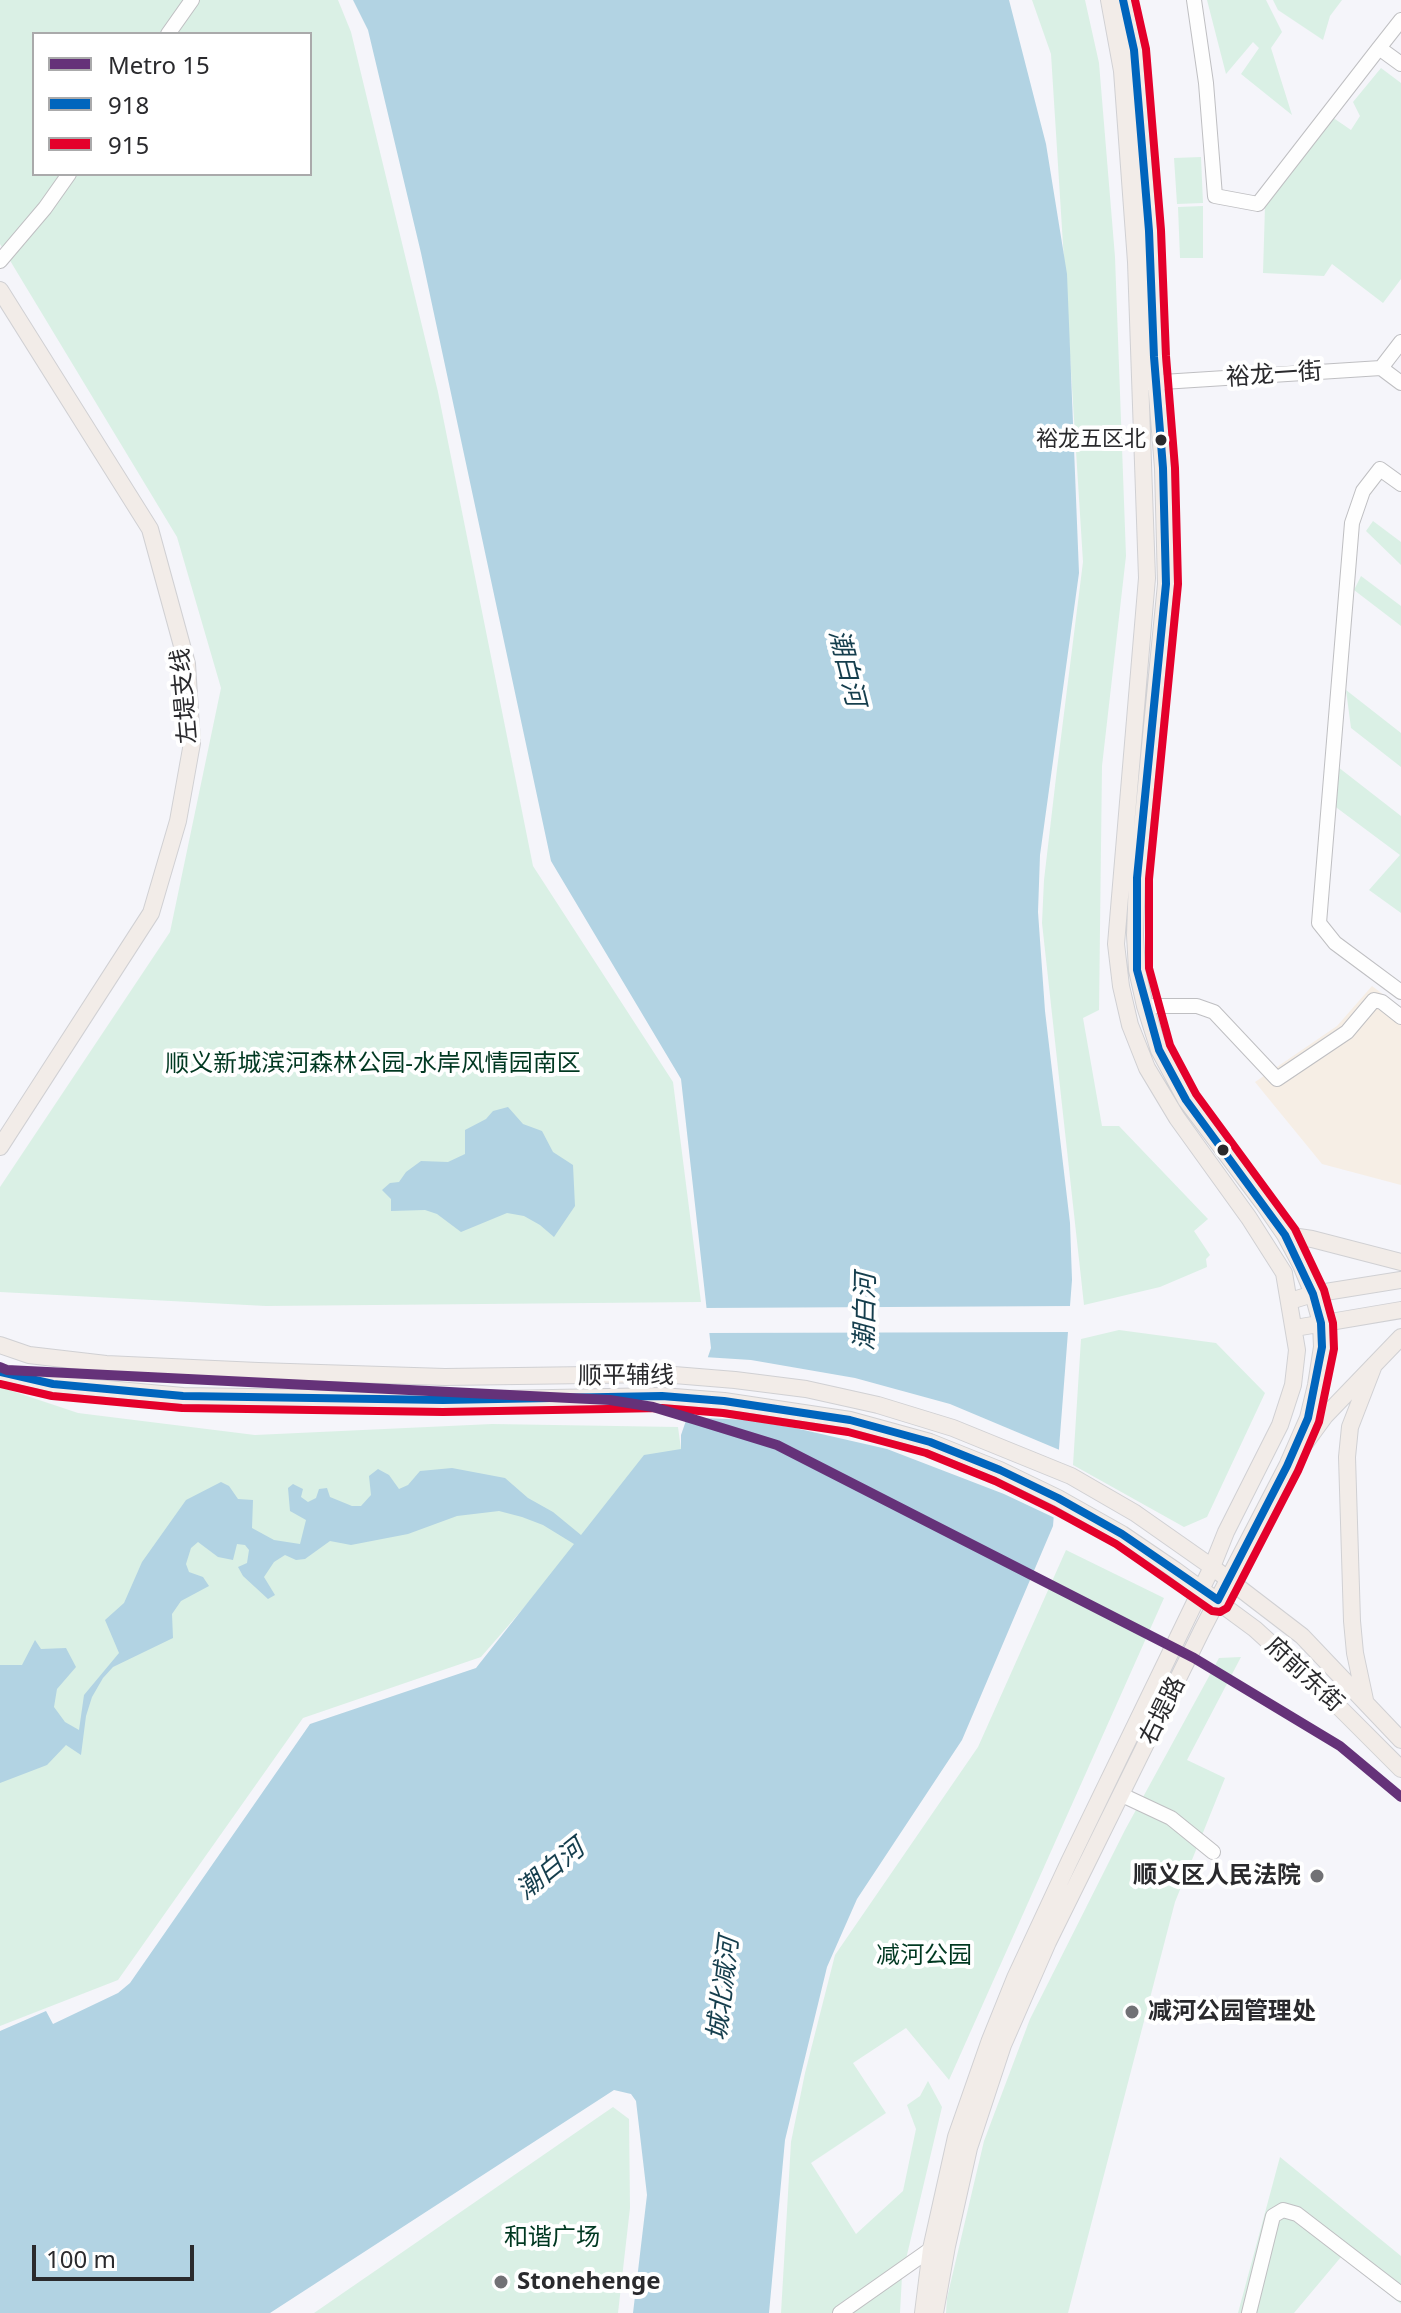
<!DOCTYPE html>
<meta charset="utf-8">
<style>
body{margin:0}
#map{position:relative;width:1401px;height:2313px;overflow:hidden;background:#f5f5fa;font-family:"Noto Sans",sans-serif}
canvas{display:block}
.legend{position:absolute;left:32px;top:32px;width:280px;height:144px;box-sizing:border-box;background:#fff;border:2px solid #aaaaab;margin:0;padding:10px 14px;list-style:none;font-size:24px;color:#2a2a2d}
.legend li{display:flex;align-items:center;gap:16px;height:40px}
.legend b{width:40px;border:2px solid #aaaaab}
.scale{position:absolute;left:32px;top:2245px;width:162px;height:36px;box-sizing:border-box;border:4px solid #2a2a2d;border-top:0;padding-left:10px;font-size:24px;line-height:28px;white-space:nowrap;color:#2a2a2d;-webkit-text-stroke:6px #fff;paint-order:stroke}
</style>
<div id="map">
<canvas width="1401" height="2313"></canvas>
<ul class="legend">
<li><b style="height:10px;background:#653279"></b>Metro 15</li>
<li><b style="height:10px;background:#0065bd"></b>918</li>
<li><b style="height:10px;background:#e4002b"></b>915</li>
</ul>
<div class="scale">100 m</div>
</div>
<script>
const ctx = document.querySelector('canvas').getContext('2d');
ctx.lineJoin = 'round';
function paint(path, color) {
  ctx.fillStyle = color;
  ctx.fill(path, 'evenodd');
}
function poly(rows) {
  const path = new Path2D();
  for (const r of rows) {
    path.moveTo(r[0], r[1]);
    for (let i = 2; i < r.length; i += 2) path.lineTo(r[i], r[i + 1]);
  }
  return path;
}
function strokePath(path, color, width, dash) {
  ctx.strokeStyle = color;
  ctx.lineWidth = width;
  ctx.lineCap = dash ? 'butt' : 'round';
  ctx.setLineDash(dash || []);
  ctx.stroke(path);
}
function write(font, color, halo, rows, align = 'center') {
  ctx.font = font + ' "Noto Sans","Noto Sans SC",sans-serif';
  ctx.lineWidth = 8;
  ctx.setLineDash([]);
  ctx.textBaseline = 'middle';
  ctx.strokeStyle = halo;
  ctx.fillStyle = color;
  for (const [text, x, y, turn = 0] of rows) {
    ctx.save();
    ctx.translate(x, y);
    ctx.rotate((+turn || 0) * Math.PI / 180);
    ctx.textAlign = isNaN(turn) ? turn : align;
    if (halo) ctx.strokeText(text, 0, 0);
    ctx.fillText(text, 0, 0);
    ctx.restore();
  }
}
paint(poly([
 [1372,986,1401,1008,1401,1185,1322,1164,1255,1082,1337,1026]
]), '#f6eee5');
paint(poly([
 [0,0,338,0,351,32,438,392,533,866,673,1082,701,1302,266,1306,0,1292,0,1187,170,932,221,688,177,537,0,244],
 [34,34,310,34,310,174,34,174],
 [1032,0,1085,0,1099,63,1115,257,1126,556,1102,766,1099,1010,1083,1018,1102,1126,1119,1126,1208,1219,1194,1231,1210,1255,1206,1259,1207,1267,1160,1287,1084,1305,1042,923,1044,880,1057,769,1083,562,1051,54],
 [1207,0,1266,0,1282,32,1271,48,1292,115,1241,74,1259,48,1253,42,1226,74],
 [1273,0,1342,0,1330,16,1323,40,1278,10],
 [1381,68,1401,83,1401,279,1383,303,1332,264,1324,276,1263,273,1265,206,1332,117,1351,130,1360,116,1353,102],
 [1201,157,1203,203,1177,204,1174,158],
 [1203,206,1203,258,1180,258,1178,207],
 [1373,521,1401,542,1401,565,1366,531],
 [1361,576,1401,606,1401,626,1354,590],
 [1346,690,1401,733,1401,767,1351,728],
 [1338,767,1401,816,1401,913,1369,890,1400,855,1333,805],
 [1119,1330,1216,1343,1265,1393,1207,1517,1184,1527,1073,1465,1081,1339],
 [0,1387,78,1413,255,1435,492,1424,678,1427,681,1449,562,1564,481,1657,303,1718,118,1980,0,2026],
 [1066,1550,1164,1598,949,2080,906,2028,853,2063,886,2113,811,2163,856,2234,903,2191,916,2129,907,2105,920,2096,928,2081,942,2107,902,2276,900,2313,781,2313,791,2142,805,2073,835,1955,978,1747],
 [1241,1657,1187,1760,1225,1778,1175,1902,1068,2313,946,2313,947,2298,984,2141,1030,2019,1125,1830,1219,1658],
 [613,2107,629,2119,630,2208,618,2313,314,2313],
 [1280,2157,1401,2256,1401,2304,1341,2257,1294,2313,1238,2313]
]), '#daf0e5');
paint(poly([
 [353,0,1009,0,1046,144,1067,274,1079,573,1040,855,1038,912,1045,1011,1070,1223,1072,1280,1053,1526,962,1740,857,1899,827,1967,785,2140,769,2313,633,2313,647,2195,636,2101,631,2094,614,2090,270,2313,0,2313,0,2031,46,2011,53,2024,118,1993,130,1983,310,1724,476,1668,574,1544,543,1525,522,1517,499,1511,457,1516,408,1534,351,1545,330,1541,305,1559,296,1560,285,1555,274,1562,264,1577,275,1595,268,1599,243,1576,238,1567,247,1563,249,1550,245,1545,237,1544,233,1560,218,1557,198,1542,191,1548,186,1564,189,1572,203,1577,209,1586,181,1601,172,1614,173,1638,113,1667,103,1678,92,1697,86,1716,81,1755,66,1745,47,1765,0,1783,0,1665,22,1665,35,1640,41,1649,66,1648,76,1667,57,1689,54,1707,65,1722,79,1730,84,1695,119,1653,105,1620,124,1603,142,1562,186,1500,221,1482,229,1486,238,1499,253,1500,252,1528,274,1540,300,1544,306,1520,290,1511,288,1488,293,1484,303,1489,301,1497,308,1502,316,1498,319,1489,327,1488,330,1497,352,1506,361,1506,371,1495,369,1476,378,1469,389,1475,399,1489,408,1485,420,1471,452,1468,505,1478,528,1498,553,1512,581,1535,644,1455,681,1449,681,1435,711,1348,681,1079,551,861,421,253,368,30],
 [508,1107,523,1124,542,1131,553,1152,573,1165,575,1206,554,1237,540,1225,524,1216,507,1213,461,1232,437,1214,425,1210,391,1211,391,1199,382,1190,390,1183,399,1182,406,1172,421,1161,448,1162,465,1154,465,1130,486,1119,493,1111]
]), '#b2d3e3');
paint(poly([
 [1074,1306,1072,1332,705,1333,703,1308],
 [704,1357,751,1360,855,1378,950,1404,1062,1451,1057,1519,1004,1494,887,1449,795,1428,748,1420,683,1417]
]), '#f5f5fa');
const minor = poly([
 [1194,0,1206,83,1215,196,1258,204,1379,48],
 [1401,20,1379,48,1401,64],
 [168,34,192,0],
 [0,261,45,208,69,174],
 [1381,368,1401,342],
 [1147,383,1381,368,1401,383],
 [1401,484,1380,469,1363,491,1352,523,1319,923,1335,943,1401,992],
 [1145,1006,1197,1006,1214,1012,1277,1079,1347,1032,1374,1000,1382,1002,1401,1017],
 [1122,1795,1171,1818,1213,1852],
 [840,2313,931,2249],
 [1249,2313,1273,2216,1283,2210,1297,2214,1401,2294]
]);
const major = poly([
 [0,290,150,529,187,664,192,743,178,821,151,913,0,1147],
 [1285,1235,1312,1239,1401,1262],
 [1290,1301,1313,1294,1401,1280],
 [1295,1328,1401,1310],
 [0,1345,29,1355,106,1364,258,1371,445,1377,662,1374,735,1380,806,1389,878,1405,953,1428,1071,1476,1135,1513,1212,1567,1302,1636,1401,1740],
 [0,1372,53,1384,183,1396,443,1400,662,1396,724,1401,850,1420,930,1442,1000,1470,1058,1498,1122,1534,1175,1570,1255,1629,1321,1689,1401,1769],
 [1303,1446,1325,1416,1401,1337],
 [1365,1700,1355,1653,1352,1621,1347,1457,1350,1427,1374,1365],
 [923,2313,931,2249,956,2137,990,2040,1015,1978,1069,1862,1212,1567,1226,1532,1280,1425,1293,1385,1297,1350,1284,1273,1249,1218,1177,1118,1147,1068,1130,1025,1121,986,1116,944,1147,578,1136,262,1122,71,1109,0],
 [935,2313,947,2246,969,2148,1003,2045,1048,1942,1202,1630,1287,1466,1308,1418,1316,1385,1322,1347,1321,1323,1313,1294,1301,1265,1285,1235,1263,1203,1186,1100,1159,1050,1145,1006,1137,970,1135,935,1137,878,1166,584,1163,468,1154,357,1149,231,1134,50,1123,0]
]);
strokePath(minor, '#bfbfc2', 16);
strokePath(major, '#d0d0d3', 18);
strokePath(minor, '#fefefe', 14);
strokePath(major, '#f2ece8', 16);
strokePath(poly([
 [0,1372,53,1384,183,1396,443,1400,662,1396,724,1401,850,1420,930,1442,1000,1470,1058,1498,1122,1534,1218,1600,1287,1466,1308,1418,1322,1347,1321,1323,1313,1294,1285,1235,1186,1100,1159,1050,1137,970,1137,878,1166,584,1163,468,1154,357,1149,231,1134,50,1123,0]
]), '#0065bd', 8);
strokePath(poly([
 [0,1384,52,1396,182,1408,443,1412,662,1408,723,1413,848,1432,926,1453,995,1481,1052,1509,1116,1544,1212,1611,1220,1612,1227,1608,1298,1471,1319,1422,1334,1349,1333,1323,1324,1290,1295,1229,1196,1094,1170,1045,1149,968,1149,879,1178,584,1175,468,1166,356,1161,230,1146,49,1135,0]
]), '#e4002b', 8);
strokePath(poly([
 [0,1367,7,1370,610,1400,653,1407,696,1420,777,1445,1194,1658,1340,1746,1401,1797]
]), '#653279', 10);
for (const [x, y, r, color] of [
 [1161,440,7,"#2a2a2d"],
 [1223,1150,7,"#2a2a2d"],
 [1317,1876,8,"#717175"],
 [1132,2012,8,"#717175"],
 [501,2282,8,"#717175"]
]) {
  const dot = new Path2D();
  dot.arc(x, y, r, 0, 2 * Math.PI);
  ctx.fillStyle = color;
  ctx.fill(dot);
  strokePath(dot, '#fff', 3);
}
write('22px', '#2a2a2d', '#fff', [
 ["裕龙五区北",1146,440]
], 'right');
write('24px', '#2a2a2d', '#fff', [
 ["裕龙一街",1274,375,-4],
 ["左堤支线",185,696,-95],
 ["顺平辅线",626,1376],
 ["府前东街",1304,1675,43],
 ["右堤路",1163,1711,-64]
]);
write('24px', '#003821', '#fff', [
 ["顺义新城滨河森林公园-水岸风情园南区",373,1064],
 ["减河公园",924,1956],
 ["和谐广场",552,2238]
]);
write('bold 24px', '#2a2a2d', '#fff', [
 ["顺义区人民法院",1301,1876,"right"],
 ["减河公园管理处",1148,2012],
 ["Stonehenge",517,2282]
], 'left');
write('italic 26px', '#153e4d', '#fff', [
 ["潮白河",846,668,76],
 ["潮白河",866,1312,-89],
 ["潮白河",551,1870,-39],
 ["城北减河",724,1989,-83]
]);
</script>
